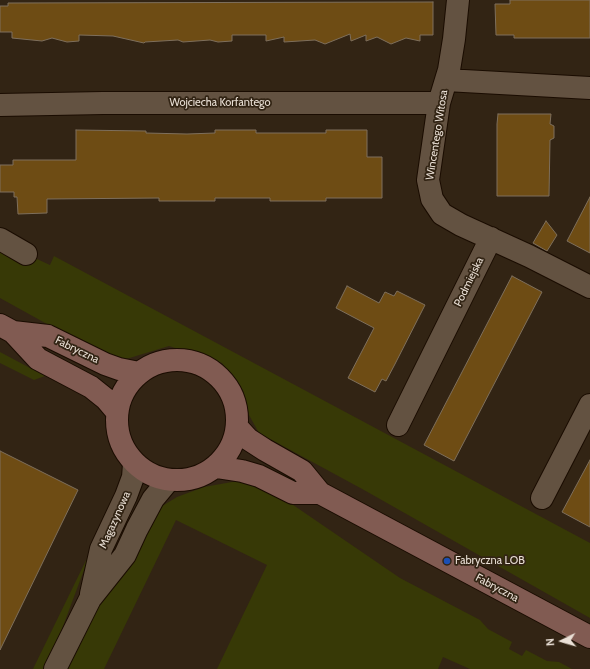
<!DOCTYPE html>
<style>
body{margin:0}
#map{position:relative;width:590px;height:669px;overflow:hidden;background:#322414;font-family:Cabin,sans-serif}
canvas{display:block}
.north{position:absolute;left:542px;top:621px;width:40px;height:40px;-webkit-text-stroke:3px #322414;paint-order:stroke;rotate:265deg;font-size:11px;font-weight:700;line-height:16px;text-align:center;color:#eae0d6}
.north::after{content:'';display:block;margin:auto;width:14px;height:18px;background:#eae0d6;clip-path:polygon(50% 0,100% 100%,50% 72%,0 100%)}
</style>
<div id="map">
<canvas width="590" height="669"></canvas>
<div class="north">N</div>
</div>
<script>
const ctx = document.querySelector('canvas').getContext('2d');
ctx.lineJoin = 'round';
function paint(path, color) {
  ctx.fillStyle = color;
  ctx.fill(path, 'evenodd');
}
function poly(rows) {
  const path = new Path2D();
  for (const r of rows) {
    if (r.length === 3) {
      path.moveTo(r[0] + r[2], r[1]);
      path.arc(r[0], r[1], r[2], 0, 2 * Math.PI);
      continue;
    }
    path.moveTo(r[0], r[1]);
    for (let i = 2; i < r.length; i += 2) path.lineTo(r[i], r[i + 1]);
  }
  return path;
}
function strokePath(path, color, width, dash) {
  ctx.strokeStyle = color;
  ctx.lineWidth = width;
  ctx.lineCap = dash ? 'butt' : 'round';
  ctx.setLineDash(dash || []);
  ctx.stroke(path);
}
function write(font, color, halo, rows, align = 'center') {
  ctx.font = font + ' Cabin,sans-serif';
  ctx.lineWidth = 3.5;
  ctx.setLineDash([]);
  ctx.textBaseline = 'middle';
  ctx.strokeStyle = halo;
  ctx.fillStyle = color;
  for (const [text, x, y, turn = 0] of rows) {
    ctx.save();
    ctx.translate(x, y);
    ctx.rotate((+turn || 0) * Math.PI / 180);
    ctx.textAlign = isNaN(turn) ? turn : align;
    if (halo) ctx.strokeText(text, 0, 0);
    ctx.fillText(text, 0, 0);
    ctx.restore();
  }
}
paint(poly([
 [0,239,26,254,50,265,54,256,590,543,590,618,364,490,259,433,249,415,243,390,222,363,169,346,123,360,56,329,0,298],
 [0,352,45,376,34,380,0,363],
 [243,480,280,496,400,578,480,620,488,629,512,642,509,649,522,656,526,650,547,661,559,662,572,669,470,669,443,657,438,669,217,669,267,565,176,520,104,669,55,669,159,508,177,497,204,487],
 [93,546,47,669,33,669]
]), '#373906');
const building = poly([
 [510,0,590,0,590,38,514,38,514,35,496,35,495,4,510,4,510,0],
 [433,2,433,35,420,35,420,41,406,38,391,44,377,37,366,41,366,35,351,41,350,34,325,44,315,40,284,42,284,37,266,41,266,35,232,35,232,41,218,42,210,40,183,42,178,40,145,42,144,43,113,36,79,35,79,41,67,42,52,38,42,41,12,38,12,32,0,32,0,6,8,6,8,3,433,2],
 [498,114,551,114,550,124,554,126,554,138,550,140,549,196,497,196,497,124,498,114],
 [76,130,146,131,146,133,187,134,215,133,215,130,256,130,256,133,326,133,326,130,367,130,367,157,382,157,382,198,326,198,326,201,270,201,270,198,215,198,215,201,159,201,159,198,47,199,47,213,18,214,17,197,14,197,14,192,0,192,0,165,13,165,13,160,76,160,76,130],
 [590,197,590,253,567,241,590,197],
 [546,221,557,235,547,251,533,243,546,221],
 [512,276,542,292,454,461,424,445,512,276],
 [347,286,379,303,385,292,394,296,397,291,425,305,395,364,386,381,382,379,375,392,348,378,374,328,336,308,347,286],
 [0,451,78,490,0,650,0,451],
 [590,460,590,527,562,512,590,460]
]);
paint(building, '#6e4c14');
strokePath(building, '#7e6f5c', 1);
const street = poly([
 [458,0,454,39,449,70,439,103,428,180,432,199,442,214,461,225,529,256,590,287],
 [446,80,590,88],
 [0,105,103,103,439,103],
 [0,239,26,254],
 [398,425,491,238],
 [542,498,590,405],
 [91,594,101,549,126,496,133,477,134,464],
 [55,669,90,599,125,555,137,529,153,499,168,481]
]);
const secondary = poly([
 [0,325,13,332,38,359,91,387,106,399,117,412],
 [13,332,48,336,105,364,119,369,139,373],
 [177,420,60],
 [237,427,248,439,265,450,302,471,320,493,590,637],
 [216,467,242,471,259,476,293,493,320,493]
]);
strokePath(street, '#1a0c01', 24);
strokePath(secondary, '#1a0c01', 24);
strokePath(street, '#635241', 22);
strokePath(secondary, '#815b52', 22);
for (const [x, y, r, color] of [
 [447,561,4,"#1a4fb4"]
]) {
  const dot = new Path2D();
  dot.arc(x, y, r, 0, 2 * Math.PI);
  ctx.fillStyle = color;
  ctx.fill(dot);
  strokePath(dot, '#322414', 1.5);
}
write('11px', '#eae0d6', '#322414', [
 ["Wojciecha Korfantego",220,103],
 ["Wincentego Witosa",437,135,-81],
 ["Podmiejska",469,282,-64],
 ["Fabryczna",77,350,26],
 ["Magazynowa",115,520,-66],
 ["Fabryczna",497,588,28]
]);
write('11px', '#eae0d6', '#322414', [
 ["Fabryczna LOB",455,561]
], 'left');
</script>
